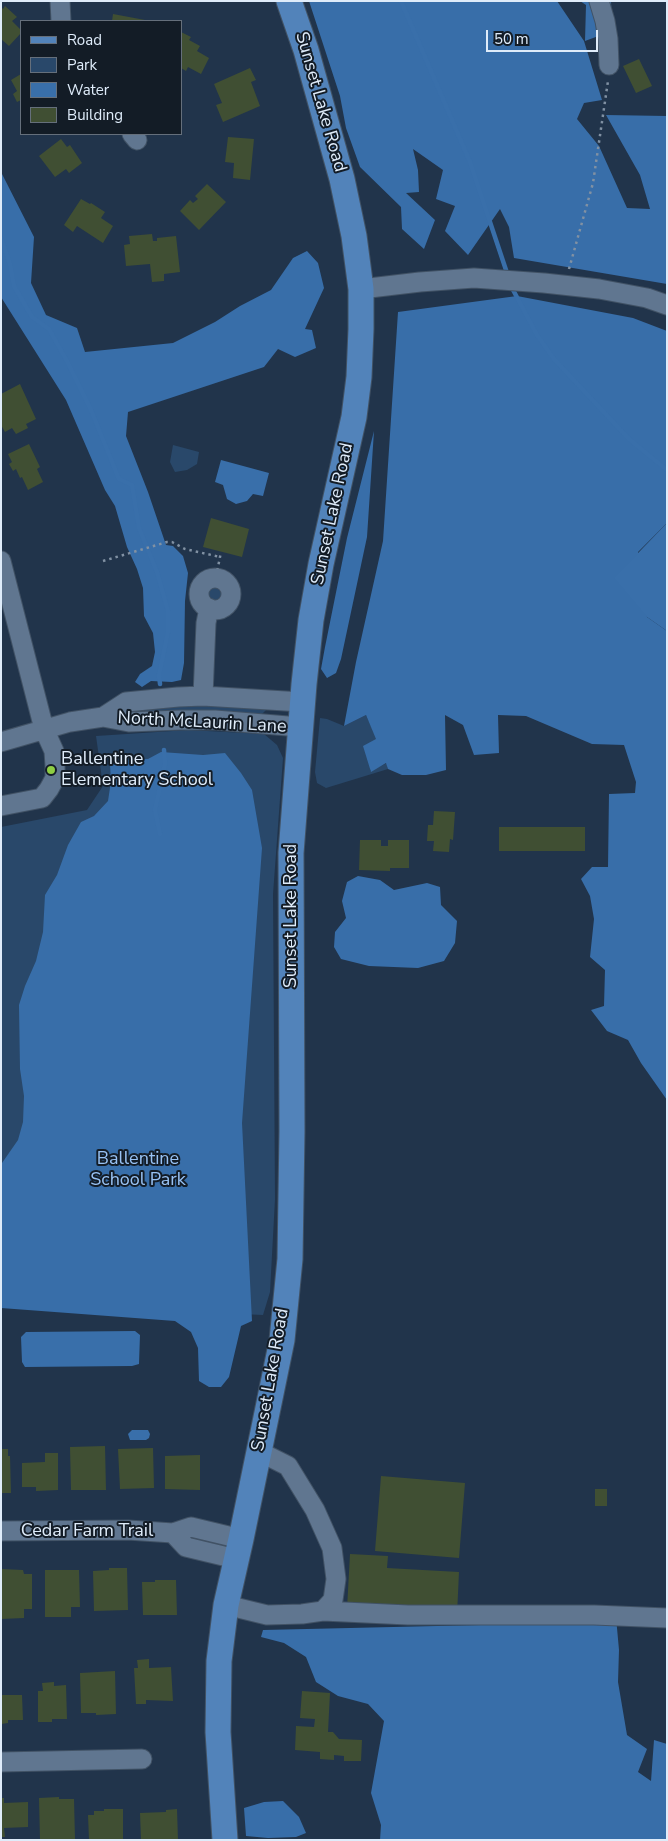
<!DOCTYPE html>
<style>
body{margin:0}
#map{position:relative;width:668px;height:1841px;overflow:hidden;background:#21344b;font-family:"Nunito Sans",sans-serif}
canvas{display:block}
.frame{position:absolute;inset:0;border:2px solid #dfecfa;pointer-events:none}
.legend{position:absolute;left:20px;top:20px;width:162px;height:115px;box-sizing:border-box;background:#131c26;border:1px solid #656f7b;margin:0;padding:6px 9px;list-style:none;font-size:15px;color:#dfecfa}
.legend li{display:flex;align-items:center;gap:10px;height:25px}
.legend b{width:25px;border:1px solid #656f7b}
.scale{position:absolute;left:486px;top:30px;width:112px;height:22px;box-sizing:border-box;border:2px solid #dfecfa;border-top:0;padding-left:6px;font-size:15px;line-height:18px;white-space:nowrap;color:#dfecfa;-webkit-text-stroke:4px #131c26;paint-order:stroke}
</style>
<div id="map">
<canvas width="668" height="1841"></canvas>
<div class="frame"></div>
<ul class="legend">
<li><b style="height:6px;background:#5283ba"></b>Road</li>
<li><b style="height:14px;background:#29486a"></b>Park</li>
<li><b style="height:14px;background:#396faa"></b>Water</li>
<li><b style="height:14px;background:#404f33"></b>Building</li>
</ul>
<div class="scale">50 m</div>
</div>
<script>
const ctx = document.querySelector('canvas').getContext('2d');
ctx.lineJoin = 'round';
function paint(path, color) {
  ctx.fillStyle = color;
  ctx.fill(path, 'evenodd');
}
function poly(rows) {
  const path = new Path2D();
  for (const r of rows) {
    if (r.length === 3) {
      path.moveTo(r[0] + r[2], r[1]);
      path.arc(r[0], r[1], r[2], 0, 2 * Math.PI);
      continue;
    }
    path.moveTo(r[0], r[1]);
    for (let i = 2; i < r.length; i += 2) path.lineTo(r[i], r[i + 1]);
  }
  return path;
}
function strokePath(path, color, width, dash) {
  ctx.strokeStyle = color;
  ctx.lineWidth = width;
  ctx.lineCap = dash ? 'butt' : 'round';
  ctx.setLineDash(dash || []);
  ctx.stroke(path);
}
function write(font, color, halo, rows, align = 'center') {
  ctx.font = font + ' "Nunito Sans",sans-serif';
  ctx.lineWidth = 4;
  ctx.setLineDash([]);
  ctx.textBaseline = 'middle';
  ctx.strokeStyle = halo;
  ctx.fillStyle = color;
  for (const [text, x, y, turn = 0] of rows) {
    ctx.save();
    ctx.translate(x, y);
    ctx.rotate((+turn || 0) * Math.PI / 180);
    ctx.textAlign = isNaN(turn) ? turn : align;
    if (halo) ctx.strokeText(text, 0, 0);
    ctx.fillText(text, 0, 0);
    ctx.restore();
  }
}
paint(poly([
 [173,445,199,452,197,464,187,470,175,472,170,462],
 [215,593,10],
 [166,704,265,708,266,710,262,714,196,710,128,712,127,708],
 [366,715,377,739,370,771,387,763,388,769,326,788,317,783,315,772,320,718,327,719,344,726],
 [188,730,264,734,277,745,283,758,273,894,275,1199,270,1292,263,1315,1,1303,1,827,87,810,103,786,96,736]
]), '#29486a');
paint(poly([
 [309,1,557,1,584,41,602,100,584,103,577,119,599,146,627,208,650,209,640,175,606,115,667,116,667,284,514,258,509,227,500,209,468,255,445,231,455,206,436,199,443,170,413,149,418,170,419,192,406,193,435,220,424,249,402,229,401,207,360,167,346,128,340,96],
 [580,1,611,1,612,31,585,41,586,5],
 [1,172,34,237,31,283,46,315,77,328,85,352,173,343,215,322,240,306,271,290,293,258,307,251,318,263,324,288,305,329,312,330,316,348,295,357,278,349,264,367,128,412,126,436,148,492,166,545,173,546,183,556,188,573,185,601,184,663,181,680,172,682,151,681,142,687,135,682,140,674,152,666,155,652,153,633,144,616,143,588,137,569,127,547,115,506,105,490,66,400,1,297],
 [517,296,633,318,667,331,667,523,638,552,647,617,667,631,667,1100,641,1063,628,1040,607,1031,591,1010,604,1006,605,970,590,957,594,919,590,896,581,879,592,867,608,867,609,794,635,793,636,782,624,745,592,744,526,716,498,715,499,753,474,755,463,725,445,715,446,770,426,775,402,775,388,769,386,763,371,772,363,746,376,739,366,715,344,726,356,662,383,541,398,312],
 [374,431,367,537,341,659,336,673,327,678,321,669,325,647,347,538],
 [161,752,203,755,225,753,241,773,252,790,262,848,242,1123,252,1321,241,1326,229,1377,221,1387,209,1387,199,1381,198,1348,191,1332,175,1321,1,1308,2,1163,18,1140,23,1122,24,1096,20,1069,19,1005,25,986,36,961,43,932,45,895,57,875,68,845,81,822,94,816,108,801,111,781,110,765,122,760,148,759],
 [358,876,380,880,394,890,427,883,440,887,441,905,457,921,455,943,444,961,418,968,369,966,341,959,334,947,335,932,346,918,342,901,347,882],
 [480,1605,615,1606,619,1650,618,1682,627,1735,647,1749,638,1772,651,1781,654,1740,667,1744,667,1840,380,1840,381,1825,371,1793,384,1721,368,1704,338,1696,316,1682,306,1657,284,1643,261,1637,263,1630,480,1625],
 [283,1801,299,1817,306,1833,296,1837,268,1838,246,1836,244,1808,264,1802]
]), '#386ea9');
paint(poly([
 [221,460,269,473,263,496,253,494,247,501,236,504,227,499,223,485,215,482],
 [667,523,667,631,647,617,614,578],
 [135,1331,140,1335,139,1364,132,1366,25,1367,22,1362,21,1337,26,1332],
 [132,1430,148,1430,150,1434,149,1438,146,1440,130,1440,128,1434]
]), '#396faa');
strokePath(poly([
 [401,1,470,162,508,276],
 [1,238,10,264,14,286,32,317,49,329,68,363,91,410,119,479,132,485,139,528,157,572,168,611,168,632,159,675,160,684],
 [511,286,537,335,554,359,629,439,667,470],
 [160,834,155,810,165,764,164,750]
]), '#396faa', 4.5);
paint(poly([
 [5,6,17,17,12,21,21,30,21,33,9,46,1,39,1,7,3,9],
 [113,14,145,20,145,21,112,21],
 [181,32,191,37,189,40,200,46,197,51,209,58,201,74,188,67,186,71,181,68],
 [639,59,652,86,636,93,623,66],
 [250,68,256,80,251,82,260,106,223,122,216,105,222,103,214,84],
 [21,74,21,100,17,102,13,94,17,91,11,80],
 [228,137,254,139,250,180,233,178,234,163,225,162],
 [61,139,67,147,70,145,82,163,69,173,66,169,55,177,39,156],
 [207,184,226,202,199,230,180,211,190,200,193,203,198,199,195,196],
 [81,199,90,204,91,203,105,212,101,218,113,226,103,243,77,226,73,232,64,225],
 [152,234,153,241,157,241,157,238,176,236,180,272,164,274,164,281,152,282,150,264,126,266,124,245,130,244,129,236],
 [20,384,36,419,26,424,28,428,16,434,12,428,5,432,1,425,1,394],
 [29,444,40,467,37,469,43,482,28,490,22,477,20,478,16,469,13,471,9,464,12,462,8,454],
 [211,518,249,529,242,557,203,547],
 [434,811,455,812,453,840,450,839,449,852,433,851,434,841,427,841,428,825,433,825],
 [499,827,585,827,585,851,499,851],
 [360,840,381,840,381,846,388,846,388,840,409,840,409,868,390,868,390,871,359,870],
 [105,1446,106,1490,71,1490,70,1447],
 [153,1448,154,1488,120,1489,118,1449],
 [1,1449,8,1449,8,1456,10,1456,11,1493,1,1493],
 [45,1453,58,1453,58,1490,36,1491,36,1487,22,1487,22,1463,45,1462],
 [200,1455,200,1490,165,1489,165,1456],
 [381,1476,465,1483,459,1558,375,1551],
 [595,1489,607,1489,607,1506,595,1506],
 [350,1554,388,1556,387,1568,459,1572,457,1615,347,1609],
 [109,1568,127,1568,128,1610,94,1611,93,1571,109,1570],
 [1,1569,23,1570,24,1574,32,1574,32,1609,24,1609,24,1618,1,1619],
 [45,1570,79,1570,80,1607,71,1607,71,1617,45,1617],
 [155,1580,176,1580,177,1615,143,1615,142,1582,155,1582],
 [149,1659,149,1668,171,1667,173,1701,146,1700,146,1704,136,1704,134,1668,138,1668,137,1660],
 [115,1671,116,1714,96,1715,96,1713,81,1713,80,1673],
 [54,1682,54,1686,66,1685,67,1719,52,1719,52,1722,38,1722,38,1691,43,1691,42,1683],
 [302,1691,330,1693,328,1732,333,1732,339,1739,362,1740,361,1761,344,1761,344,1756,334,1755,334,1760,320,1759,320,1752,295,1750,296,1726,314,1727,315,1719,300,1718],
 [1,1695,22,1695,23,1720,8,1720,8,1723,1,1724],
 [59,1797,59,1799,74,1799,75,1839,40,1840,39,1798],
 [1,1798,4,1798,4,1803,28,1802,28,1827,4,1828,5,1837,1,1837],
 [104,1809,123,1809,123,1840,89,1840,88,1815,94,1815,94,1811,104,1811],
 [177,1809,178,1840,141,1840,140,1813,166,1812,166,1810]
]), '#404f33');
const minor = poly([
 [60,1,61,21],
 [599,1,605,21,608,39,609,65],
 [132,134,137,140],
 [361,289,420,282,474,278,544,283,599,289,647,298,667,305],
 [1,561,44,729,54,751,55,766,55,778,49,789,42,798,1,806],
 [215,594,16],
 [203,696,206,623,209,608],
 [103,717,126,702,178,697,203,696,302,702],
 [1,742,70,722,103,717,129,722,181,720,215,720,300,727],
 [1,1531,128,1530,173,1533,191,1527,241,1539],
 [173,1533,186,1547,236,1559],
 [226,1605,267,1615,302,1614,323,1611,333,1600,336,1579,332,1548,315,1510,288,1466,258,1451],
 [323,1611,408,1615,594,1615,667,1618],
 [1,1762,142,1759]
]);
const major = poly([
 [225,1840,218,1732,219,1661,226,1605,241,1539,282,1340,290,1259,292,1131,291,853,304,684,311,620,321,564,354,417,359,377,361,329,361,289,354,236,342,179,306,50,289,1]
]);
strokePath(minor, '#415265', 21);
strokePath(major, '#415265', 27);
strokePath(poly([
 [569,269,593,183,608,81],
 [103,561,167,542,172,542,185,549,220,557],
 [216,577,221,552]
]), '#8191a3', 2.5, [2.5, 4]);
strokePath(minor, '#607690', 19);
strokePath(major, '#5283ba', 25);
for (const [x, y, r, color] of [
 [51,770,5,"#8ece43"]
]) {
  const dot = new Path2D();
  dot.arc(x, y, r, 0, 2 * Math.PI);
  ctx.fillStyle = color;
  ctx.fill(dot);
  strokePath(dot, '#131c26', 2);
}
write('18px', '#dfecfa', '#131c26', [
 ["Sunset Lake Road",320,102,74],
 ["Sunset Lake Road",333,514,-78],
 ["North McLaurin Lane",202,723,3],
 ["Sunset Lake Road",292,916,-90],
 ["Sunset Lake Road",271,1380,-80],
 ["Cedar Farm Trail",87,1532]
]);
write('18px', '#dfecfa', '#131c26', [
 ["Ballentine",61,760],
 ["Elementary School",61,781]
], 'left');
write('18px', '#98c2f4', '#131c26', [
 ["Ballentine",138,1160],
 ["School Park",138,1181]
]);
</script>
